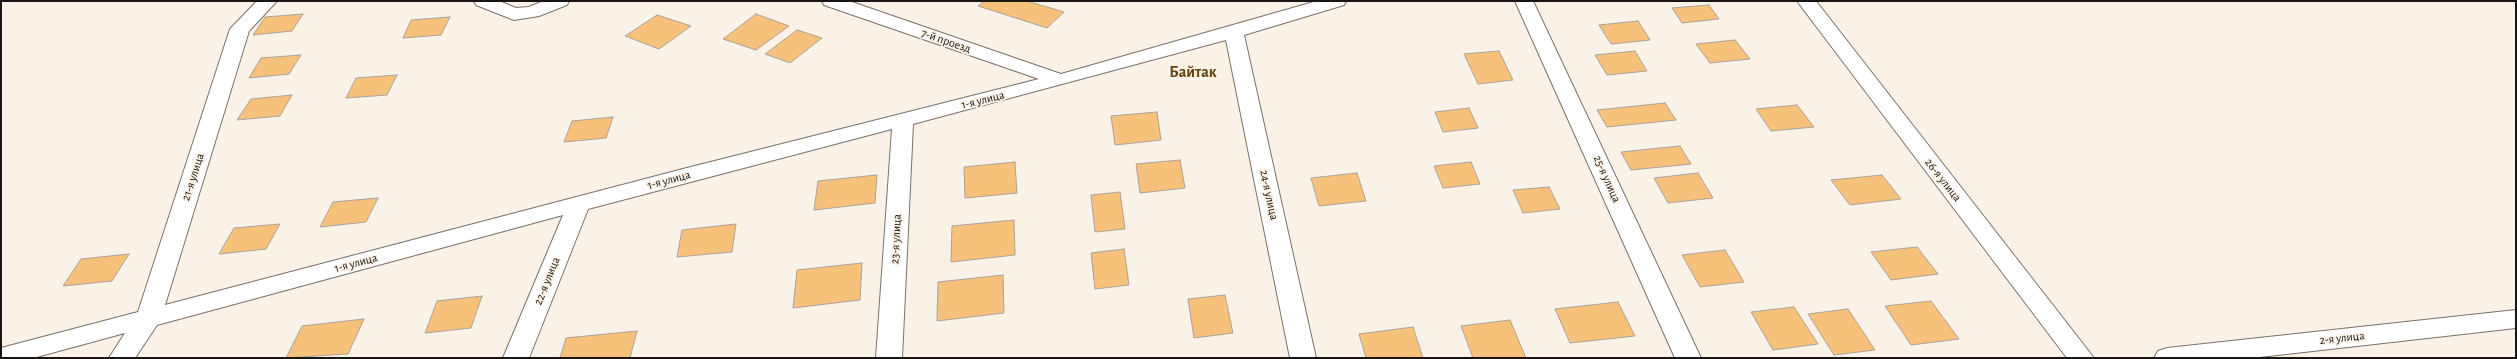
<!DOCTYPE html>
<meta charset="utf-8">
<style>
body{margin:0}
#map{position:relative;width:2517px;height:359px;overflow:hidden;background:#faf2e7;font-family:"Alegreya Sans",sans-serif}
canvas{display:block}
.frame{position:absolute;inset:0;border:2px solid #181512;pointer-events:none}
</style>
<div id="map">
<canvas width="2517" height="359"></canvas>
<div class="frame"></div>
</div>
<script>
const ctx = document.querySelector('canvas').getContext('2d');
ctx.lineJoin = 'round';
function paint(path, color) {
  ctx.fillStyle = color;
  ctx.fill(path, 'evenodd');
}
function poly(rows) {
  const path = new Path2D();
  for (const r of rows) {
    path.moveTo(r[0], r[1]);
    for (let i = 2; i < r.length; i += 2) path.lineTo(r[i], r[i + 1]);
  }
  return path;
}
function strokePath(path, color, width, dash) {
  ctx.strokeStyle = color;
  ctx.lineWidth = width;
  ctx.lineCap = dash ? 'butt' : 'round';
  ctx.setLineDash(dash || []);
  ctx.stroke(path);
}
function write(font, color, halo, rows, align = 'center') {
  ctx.font = font + ' "Alegreya Sans",sans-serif';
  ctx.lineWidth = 3.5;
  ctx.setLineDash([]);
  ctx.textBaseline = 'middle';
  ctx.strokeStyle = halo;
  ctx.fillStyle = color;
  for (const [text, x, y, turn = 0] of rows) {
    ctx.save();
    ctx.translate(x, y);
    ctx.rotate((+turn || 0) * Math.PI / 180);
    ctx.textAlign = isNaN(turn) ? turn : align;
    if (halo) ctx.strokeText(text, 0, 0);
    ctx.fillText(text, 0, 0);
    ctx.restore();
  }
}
const building = poly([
 [984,1,1027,1,1064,12,1047,28,978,6,984,1],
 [1709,5,1719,19,1682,23,1672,8,1709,5],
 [303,14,292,31,253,35,265,17,303,14],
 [756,14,789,26,756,50,723,39,756,14],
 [657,15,691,26,659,49,625,36,657,15],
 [450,17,441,35,403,38,411,20,450,17],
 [1638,21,1650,40,1611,44,1599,25,1638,21],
 [797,30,822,38,790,63,765,54,797,30],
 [1735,40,1750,59,1710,63,1696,44,1735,40],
 [1499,51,1513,80,1478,84,1464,54,1499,51],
 [1635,51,1647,71,1607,75,1595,55,1635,51],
 [301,55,289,74,249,78,261,58,301,55],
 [397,75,387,95,346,98,356,78,397,75],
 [292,95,280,116,237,120,251,99,292,95],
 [1665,103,1676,120,1607,127,1597,110,1665,103],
 [1797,105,1814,127,1771,131,1756,109,1797,105],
 [1469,108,1478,128,1443,132,1435,112,1469,108],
 [1157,112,1161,140,1115,145,1111,116,1157,112],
 [613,117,606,138,564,142,572,121,613,117],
 [1680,146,1691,164,1631,170,1621,152,1680,146],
 [1180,160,1185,188,1140,193,1136,164,1180,160],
 [1015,162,1017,193,965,198,964,167,1015,162],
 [1471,162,1480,184,1443,188,1434,166,1471,162],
 [1357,173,1366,201,1319,206,1311,178,1357,173],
 [1698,173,1713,198,1668,203,1654,178,1698,173],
 [877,175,875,203,814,210,818,181,877,175],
 [1882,175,1901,199,1850,205,1831,180,1882,175],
 [1549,187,1560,209,1523,213,1513,190,1549,187],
 [1120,192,1125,229,1095,232,1091,195,1120,192],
 [378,198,366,222,320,227,333,202,378,198],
 [1014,220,1015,255,951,262,952,226,1014,220],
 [280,224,266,249,219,254,234,228,280,224],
 [736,224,732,252,677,257,682,230,736,224],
 [1917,247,1938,274,1891,280,1871,252,1917,247],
 [1124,249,1129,285,1095,289,1091,253,1124,249],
 [1725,250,1744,282,1700,287,1682,255,1725,250],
 [129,254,112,281,63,286,81,259,129,254],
 [862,263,860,300,793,308,797,270,862,263],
 [1003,275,1004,313,937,321,938,282,1003,275],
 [1225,295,1233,333,1194,338,1188,299,1225,295],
 [482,296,471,328,425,333,437,301,482,296],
 [1931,301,1959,339,1911,345,1885,306,1931,301],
 [1618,302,1635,336,1570,343,1555,309,1618,302],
 [1794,307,1818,344,1773,350,1751,312,1794,307],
 [1848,309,1875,350,1834,355,1808,314,1848,309],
 [364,319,348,354,286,358,302,326,364,319],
 [1510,320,1526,358,1473,358,1461,326,1510,320],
 [1413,327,1423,358,1366,358,1359,334,1413,327],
 [637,331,630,358,560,358,566,338,637,331]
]);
paint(building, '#f6c17b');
strokePath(building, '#aaa298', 1);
const minor = poly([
 [257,1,277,1,249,31,165,305,683,169,1039,79,824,5,822,1,849,1,1061,74,1317,1,1346,1,1344,5,1244,35,1316,358,1290,358,1226,40,913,124,902,358,876,358,892,129,588,209,529,358,503,358,563,215,157,325,135,358,109,358,125,333,33,358,1,358,1,348,138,312,230,29,257,1],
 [474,1,499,1,516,8,529,7,543,1,569,1,567,5,539,16,514,20,476,5,474,1],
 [1515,1,1533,1,1701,358,1675,358,1515,1],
 [1797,1,1816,1,2094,358,2067,358,1797,1],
 [2516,310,2516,328,2251,358,2154,358,2158,351,2167,348,2516,310]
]);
strokePath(minor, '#7a7269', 2);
paint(minor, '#fff');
write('12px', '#181512', '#faf2e7', [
 ["7-й проезд",946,41,19],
 ["1-я улица",983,100,-14],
 ["21-я улица",193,177,-72],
 ["25-я улица",1607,179,66],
 ["1-я улица",669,180,-15],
 ["26-я улица",1943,180,52],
 ["24-я улица",1269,195,78],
 ["23-я улица",896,239,-87],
 ["1-я улица",356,263,-15],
 ["22-я улица",547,281,-68],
 ["2-я улица",2342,338,-6]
]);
write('bold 16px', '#65430e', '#faf2e7', [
 ["Байтак",1193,72]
]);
</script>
